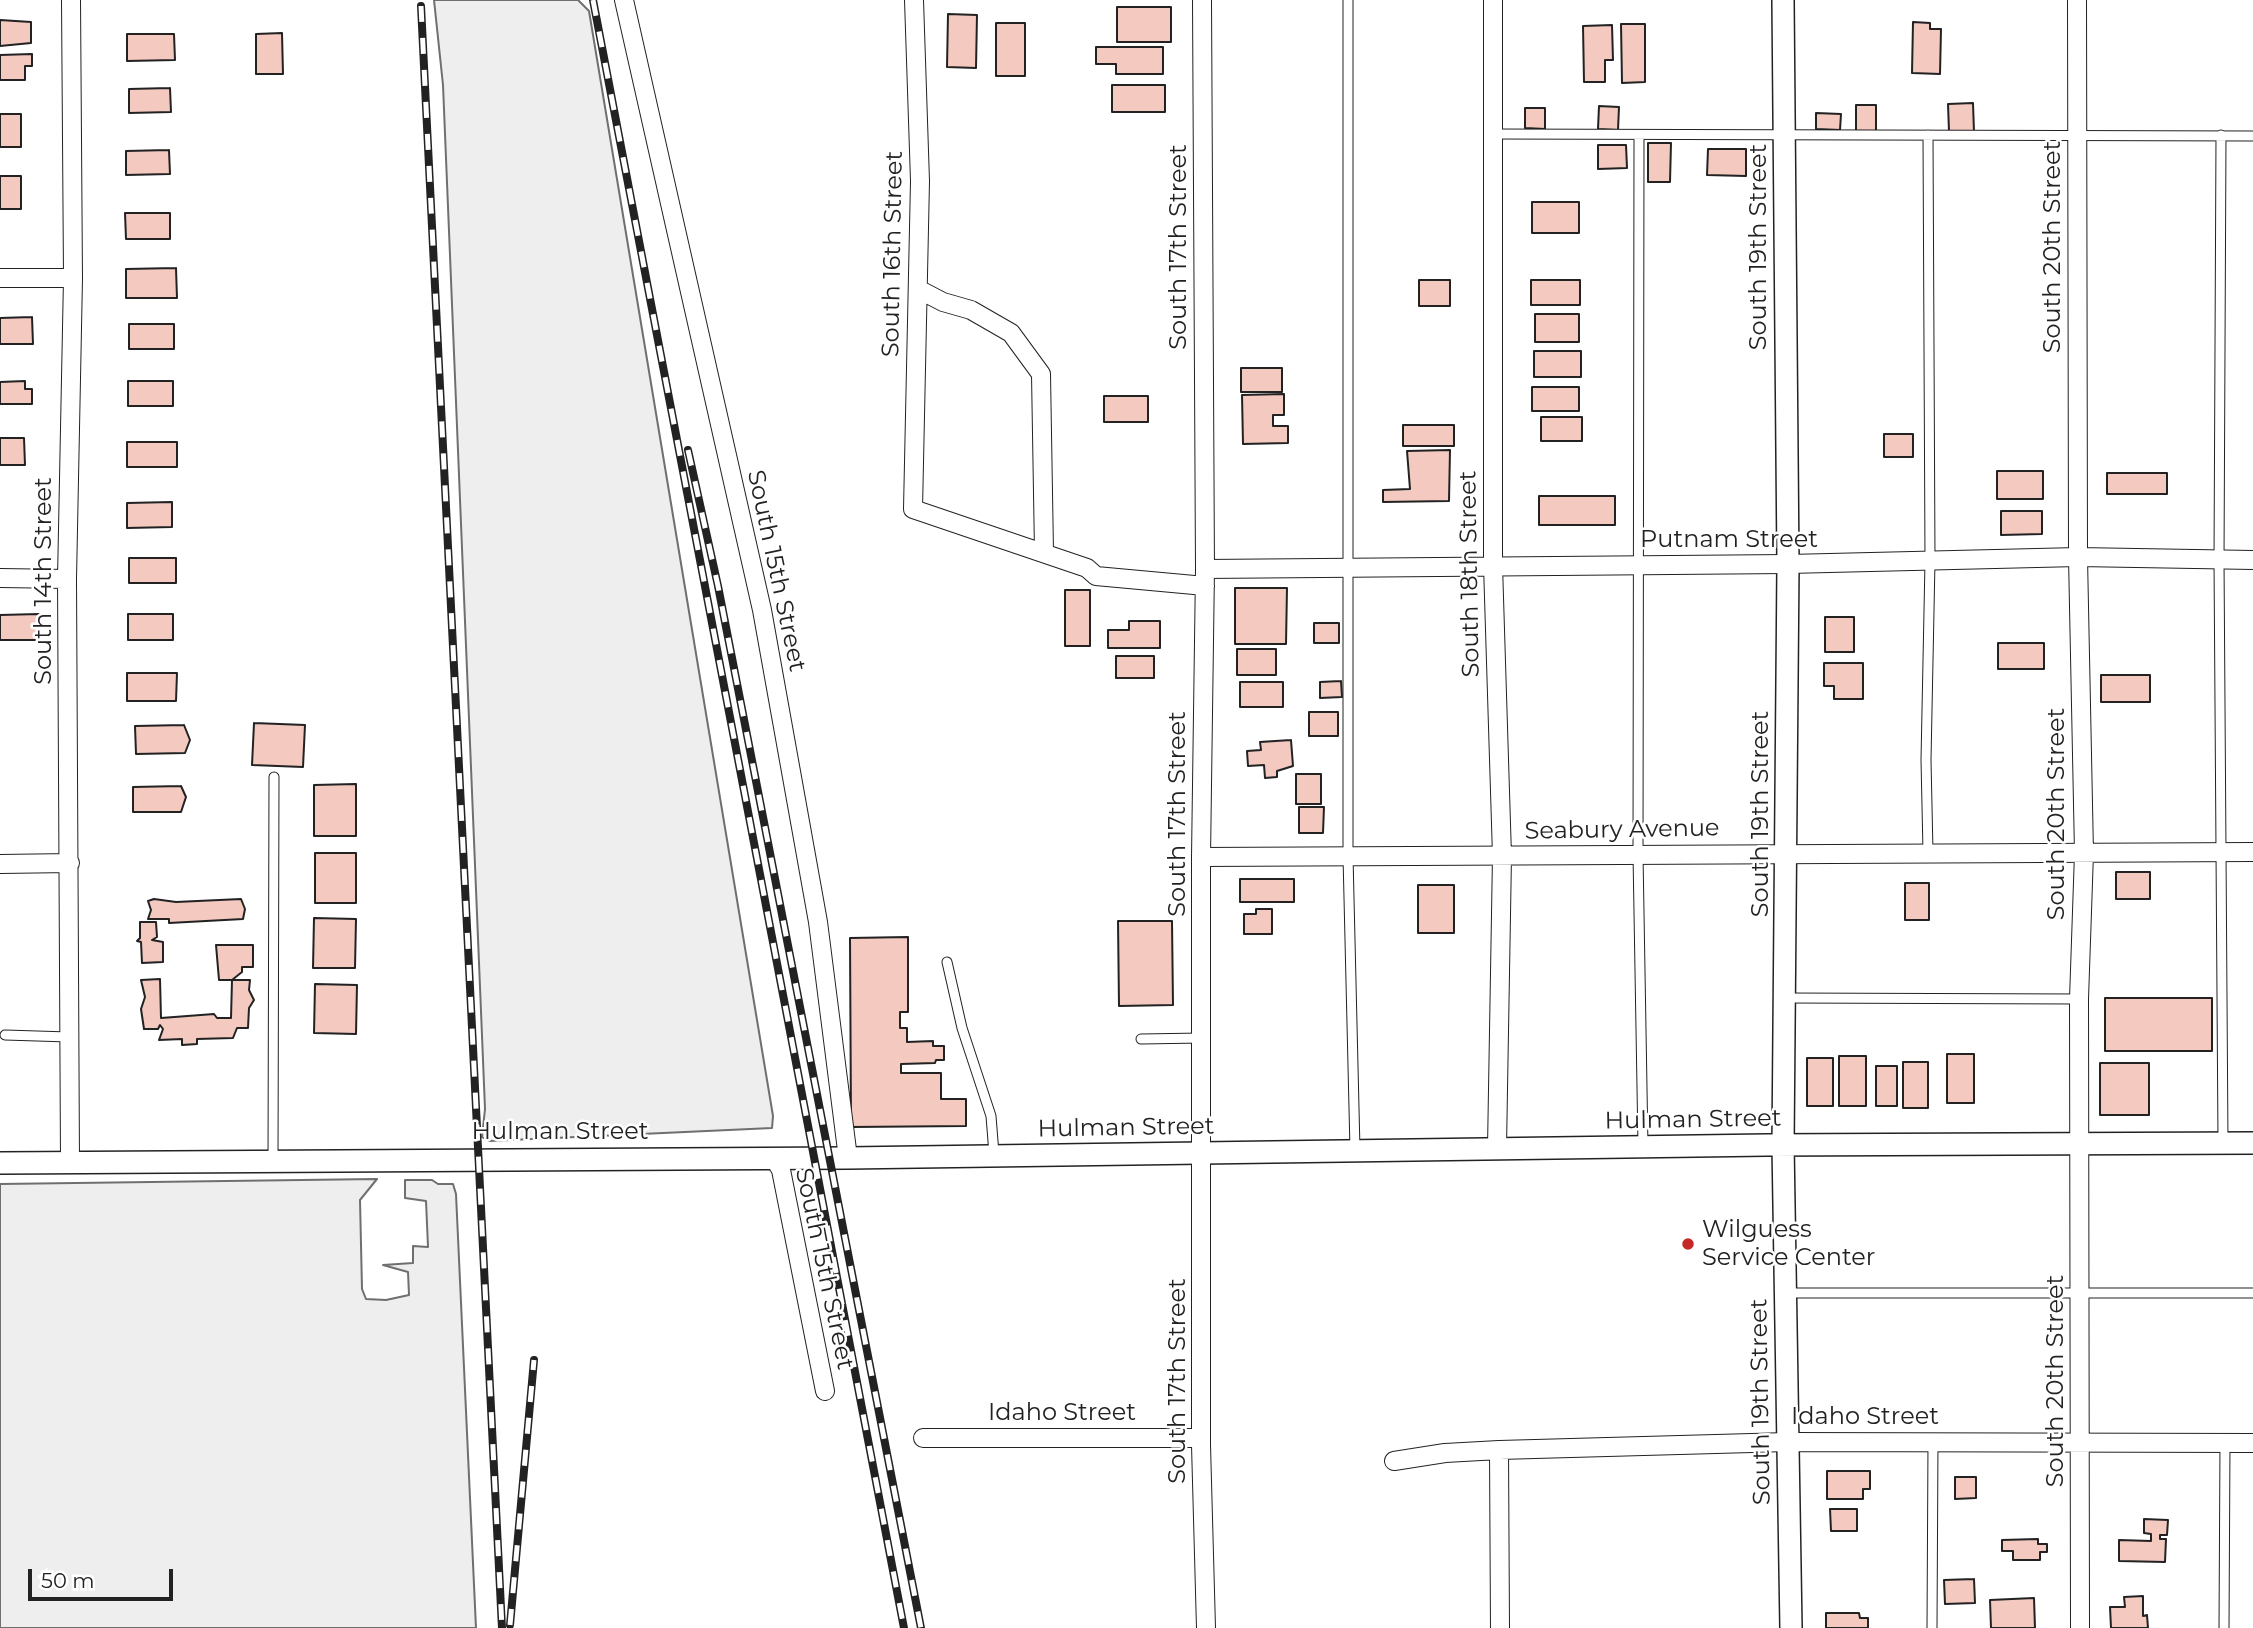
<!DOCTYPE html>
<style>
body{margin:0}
#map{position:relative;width:2253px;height:1628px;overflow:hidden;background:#fff;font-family:Montserrat,sans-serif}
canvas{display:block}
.scale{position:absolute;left:28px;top:1569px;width:145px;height:32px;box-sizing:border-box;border:4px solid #222;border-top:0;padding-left:9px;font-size:21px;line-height:24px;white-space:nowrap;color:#222;-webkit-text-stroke:5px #fff;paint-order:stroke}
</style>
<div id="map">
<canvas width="2253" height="1628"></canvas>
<div class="scale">50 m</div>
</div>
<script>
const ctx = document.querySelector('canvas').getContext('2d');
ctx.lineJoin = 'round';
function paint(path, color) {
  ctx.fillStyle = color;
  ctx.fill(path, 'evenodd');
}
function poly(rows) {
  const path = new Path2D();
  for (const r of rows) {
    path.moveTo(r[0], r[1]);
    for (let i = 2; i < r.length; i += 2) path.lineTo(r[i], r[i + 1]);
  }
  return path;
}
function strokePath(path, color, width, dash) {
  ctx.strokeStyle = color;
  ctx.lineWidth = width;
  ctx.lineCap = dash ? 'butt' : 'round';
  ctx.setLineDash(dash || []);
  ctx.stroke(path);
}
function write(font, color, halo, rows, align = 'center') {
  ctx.font = font + ' Montserrat,sans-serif';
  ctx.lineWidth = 5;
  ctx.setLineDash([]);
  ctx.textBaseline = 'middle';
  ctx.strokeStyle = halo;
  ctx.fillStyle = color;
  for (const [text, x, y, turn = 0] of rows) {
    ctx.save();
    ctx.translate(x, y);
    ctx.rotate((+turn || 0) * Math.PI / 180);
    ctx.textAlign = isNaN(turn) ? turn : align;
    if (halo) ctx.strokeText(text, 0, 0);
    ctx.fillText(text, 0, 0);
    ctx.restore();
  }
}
const green = poly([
 [434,0,578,0,589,11,773,1116,772,1128,489,1141,482,1137,485,1109,443,85,434,0],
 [377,1179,360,1200,362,1289,366,1299,386,1300,409,1295,408,1272,383,1265,413,1263,413,1246,428,1247,426,1201,405,1198,405,1180,432,1180,438,1184,453,1184,456,1194,476,1628,0,1628,0,1184,377,1179]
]);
paint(green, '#eee');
strokePath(green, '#6f6f6f', 2);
const building = poly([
 [1117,7,1171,7,1171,42,1117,42,1117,7],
 [948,14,977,15,976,68,947,67,948,14],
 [0,20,31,22,31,43,0,46,0,20],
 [1913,22,1930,23,1930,29,1941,29,1940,74,1912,73,1913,22],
 [996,23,1025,23,1025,76,996,76,996,23],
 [1621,24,1645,24,1645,82,1622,83,1621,24],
 [1612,25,1613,60,1605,60,1605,82,1584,82,1583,26,1612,25],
 [282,33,283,74,256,74,256,34,282,33],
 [127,34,174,34,175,60,127,61,127,34],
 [1096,47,1163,47,1163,74,1116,74,1116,64,1096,64,1096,47],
 [32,54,32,66,25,66,25,80,0,80,0,55,32,54],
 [1112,85,1165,85,1165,112,1112,112,1112,85],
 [170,88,171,112,129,113,129,89,170,88],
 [1973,103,1974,132,1949,132,1948,104,1973,103],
 [1856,105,1876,105,1876,131,1856,131,1856,105],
 [1599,106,1619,107,1618,130,1598,129,1599,106],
 [1525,108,1545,108,1545,129,1525,128,1525,108],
 [1816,113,1841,114,1840,130,1816,129,1816,113],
 [0,114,21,114,21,147,0,147,0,114],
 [1648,143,1671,143,1670,182,1648,182,1648,143],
 [1598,145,1626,145,1627,168,1598,169,1598,145],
 [1708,149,1746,149,1746,176,1707,175,1708,149],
 [169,150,170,174,126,175,126,151,169,150],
 [0,176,21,176,21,209,0,209,0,176],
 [1532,202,1579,202,1579,233,1532,233,1532,202],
 [125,213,170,213,170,239,126,239,125,213],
 [176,268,177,298,126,298,126,269,176,268],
 [1419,280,1450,280,1450,306,1419,306,1419,280],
 [1531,280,1580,280,1580,305,1531,305,1531,280],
 [1535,314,1579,314,1579,342,1535,342,1535,314],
 [32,317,33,344,0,344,0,318,32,317],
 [129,324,174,324,174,349,129,349,129,324],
 [1534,351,1581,351,1581,377,1534,377,1534,351],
 [1241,368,1282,368,1282,392,1241,392,1241,368],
 [25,381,25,389,32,389,32,404,0,404,0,382,25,381],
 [128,381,173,381,173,406,128,406,128,381],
 [1532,387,1579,387,1579,411,1532,411,1532,387],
 [1284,394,1284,415,1273,415,1273,426,1288,426,1288,443,1243,444,1242,395,1284,394],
 [1104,396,1148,396,1148,422,1104,422,1104,396],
 [1541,417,1582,417,1582,441,1541,441,1541,417],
 [1403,425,1454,425,1454,446,1403,446,1403,425],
 [1884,434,1913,434,1913,457,1884,457,1884,434],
 [0,438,24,438,25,465,0,465,0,438],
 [127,442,177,442,177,467,127,467,127,442],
 [1450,450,1449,501,1383,502,1383,490,1410,489,1407,451,1450,450],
 [1997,471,2043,471,2043,499,1997,499,1997,471],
 [2107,473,2167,473,2167,494,2107,494,2107,473],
 [1539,496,1615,496,1615,525,1539,525,1539,496],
 [172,502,172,527,127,528,127,503,172,502],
 [2001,511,2042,511,2042,534,2001,535,2001,511],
 [129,558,176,558,176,583,129,583,129,558],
 [1235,588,1287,588,1286,644,1235,644,1235,588],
 [1065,590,1090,590,1090,646,1065,646,1065,590],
 [39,614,39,640,0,640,0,615,39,614],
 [128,614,173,614,173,640,128,640,128,614],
 [1825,617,1854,617,1854,652,1825,652,1825,617],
 [1129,621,1160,621,1160,648,1108,648,1108,630,1129,630,1129,621],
 [1314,623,1339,623,1339,643,1314,643,1314,623],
 [1998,643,2044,643,2044,669,1998,669,1998,643],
 [1237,649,1276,649,1276,675,1237,675,1237,649],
 [1116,656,1154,656,1154,678,1116,678,1116,656],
 [1824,663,1863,663,1863,699,1834,699,1834,686,1824,686,1824,663],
 [127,673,177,673,176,701,127,701,127,673],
 [2101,675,2150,675,2150,702,2101,702,2101,675],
 [1341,681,1342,697,1320,698,1320,682,1341,681],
 [1240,682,1283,682,1283,707,1240,707,1240,682],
 [1309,712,1338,712,1338,736,1309,736,1309,712],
 [254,723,305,725,303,767,252,765,254,723],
 [184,725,190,740,185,753,136,754,135,726,184,725],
 [1291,740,1293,766,1277,771,1277,777,1265,778,1264,765,1248,766,1247,751,1261,750,1260,742,1291,740],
 [1296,774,1321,774,1321,804,1296,804,1296,774],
 [356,784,356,836,314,836,314,785,356,784],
 [181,786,186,797,181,812,133,812,133,787,181,786],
 [1299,807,1324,807,1323,833,1299,833,1299,807],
 [315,853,356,853,356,903,315,903,315,853],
 [2116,872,2150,872,2150,899,2116,899,2116,872],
 [1240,879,1294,879,1294,902,1240,902,1240,879],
 [1905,883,1929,883,1929,920,1905,920,1905,883],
 [1418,885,1454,885,1454,933,1418,933,1418,885],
 [154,899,176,902,241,899,245,909,243,919,169,923,169,919,148,919,151,910,148,901,154,899],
 [1256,909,1272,909,1272,934,1244,934,1244,914,1256,914,1256,909],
 [314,918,356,919,355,968,313,968,314,918],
 [1118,921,1172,921,1173,1005,1119,1006,1118,921],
 [140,922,156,922,157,937,152,940,163,942,163,962,142,963,141,942,137,941,140,938,140,922],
 [908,937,908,1012,900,1012,900,1028,907,1028,907,1042,933,1041,933,1046,944,1046,944,1060,936,1060,935,1063,901,1064,901,1073,941,1073,941,1099,966,1099,966,1126,851,1127,850,938,908,937],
 [216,945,253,945,253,967,242,967,242,972,232,980,219,980,216,945],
 [160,979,161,1018,214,1014,217,1018,231,1018,232,980,250,980,249,990,254,1000,249,1008,248,1028,237,1028,233,1038,197,1039,197,1044,182,1045,182,1039,159,1040,163,1029,160,1025,158,1029,144,1029,141,1009,145,997,141,980,160,979],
 [315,984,357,985,356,1034,314,1033,315,984],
 [2105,998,2212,998,2212,1051,2105,1051,2105,998],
 [1947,1054,1974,1054,1974,1103,1947,1103,1947,1054],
 [1839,1056,1866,1056,1866,1106,1839,1106,1839,1056],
 [1807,1058,1833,1058,1833,1106,1807,1106,1807,1058],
 [1903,1062,1928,1062,1928,1108,1903,1108,1903,1062],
 [2100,1063,2149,1063,2149,1115,2100,1115,2100,1063],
 [1876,1066,1897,1066,1897,1106,1876,1106,1876,1066],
 [1827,1471,1870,1471,1870,1489,1863,1489,1863,1499,1827,1499,1827,1471],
 [1955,1477,1976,1477,1976,1498,1955,1499,1955,1477],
 [1830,1509,1857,1509,1857,1531,1831,1531,1830,1509],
 [2144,1519,2168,1520,2167,1535,2160,1535,2160,1539,2166,1539,2165,1562,2119,1561,2119,1540,2151,1541,2151,1534,2144,1533,2144,1519],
 [2038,1539,2038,1544,2047,1544,2047,1552,2040,1552,2040,1560,2013,1560,2013,1551,2002,1551,2002,1540,2038,1539],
 [1974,1579,1975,1603,1945,1604,1944,1580,1974,1579],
 [2143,1596,2143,1616,2147,1615,2148,1628,2111,1628,2110,1607,2125,1607,2124,1597,2143,1596],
 [2034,1598,2035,1628,1991,1628,1990,1600,2034,1598],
 [1826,1613,1859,1613,1860,1618,1868,1618,1868,1628,1826,1628,1826,1613]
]);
paint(building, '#f3c9c0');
strokePath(building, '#222', 2);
const service = poly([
 [1348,0,1348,856,1355,1150],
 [1493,134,2253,136],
 [1639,135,1638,854,1643,1146],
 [1928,135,1930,561,1926,760,1928,852],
 [2221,135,2219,560,2223,1142],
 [947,962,962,1028,991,1116,994,1154],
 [1785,998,2079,999],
 [5,1035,69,1037],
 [1141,1039,1202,1038],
 [273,1161,274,777],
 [1786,1293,2253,1293],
 [1932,1628,1933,1442],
 [2224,1628,2225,1442]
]);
const minor = poly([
 [624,0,762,610,818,922,848,1158],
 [914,0,920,181,913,509,1087,568,1096,576,1205,586],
 [1202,0,1205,569,1201,857,1201,1445,1206,1628],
 [1493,0,1493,565,1502,856,1497,1148],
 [2077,0,2078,557,2084,853,2079,999,2080,1628],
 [0,278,73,278],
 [918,289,943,302,971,310,1011,333,1041,374,1044,552],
 [1205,569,1788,564,2078,557,2253,560],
 [0,578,67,579],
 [1201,857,2253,852],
 [0,864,70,863],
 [774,1158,781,1170,825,1391],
 [70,1162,67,579,73,278,71,0],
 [923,1438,1201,1438],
 [1499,1450,1500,1628],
 [1394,1461,1445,1453,1499,1450,1788,1442,2253,1443]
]);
const tertiary = poly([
 [1783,0,1788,564,1783,1145,1791,1628],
 [0,1163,848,1158,1767,1145,2253,1143]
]);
strokePath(service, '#222', 11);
strokePath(minor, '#222', 20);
strokePath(tertiary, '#222', 24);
strokePath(service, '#fff', 9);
strokePath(minor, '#fff', 18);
strokePath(tertiary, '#fff', 21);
const rail = poly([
 [593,0,904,1628],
 [421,6,502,1628],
 [688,450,718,586,921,1628],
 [510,1625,534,1360]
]);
strokePath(rail, '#222', 8);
strokePath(rail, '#fff', 5, [16]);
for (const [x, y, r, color] of [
 [1688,1244,7,"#c62828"]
]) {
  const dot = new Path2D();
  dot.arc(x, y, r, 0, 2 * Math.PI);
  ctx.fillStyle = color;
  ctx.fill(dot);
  strokePath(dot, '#fff', 2.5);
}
write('24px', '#222', '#fff', [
 ["South 17th Street",1179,247,-90],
 ["South 19th Street",1759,247,-90],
 ["South 20th Street",2053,247,-90],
 ["South 16th Street",893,254,-89],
 ["Putnam Street",1729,540],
 ["South 15th Street",776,571,78],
 ["South 18th Street",1470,574,-91],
 ["South 14th Street",44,581,-90],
 ["South 17th Street",1178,814,-90],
 ["South 19th Street",1761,814,-90],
 ["South 20th Street",2057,814,-90],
 ["Seabury Avenue",1622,830,-1],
 ["Hulman Street",1693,1120,-1],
 ["Hulman Street",1126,1128,-1],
 ["Hulman Street",560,1132],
 ["South 15th Street",824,1269,78],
 ["South 17th Street",1178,1381,-90],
 ["South 20th Street",2056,1381,-90],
 ["South 19th Street",1761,1402,-91],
 ["Idaho Street",1062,1413],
 ["Idaho Street",1865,1417]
]);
write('24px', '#222', '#fff', [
 ["Wilguess",1702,1230],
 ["Service Center",1702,1258]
], 'left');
</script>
